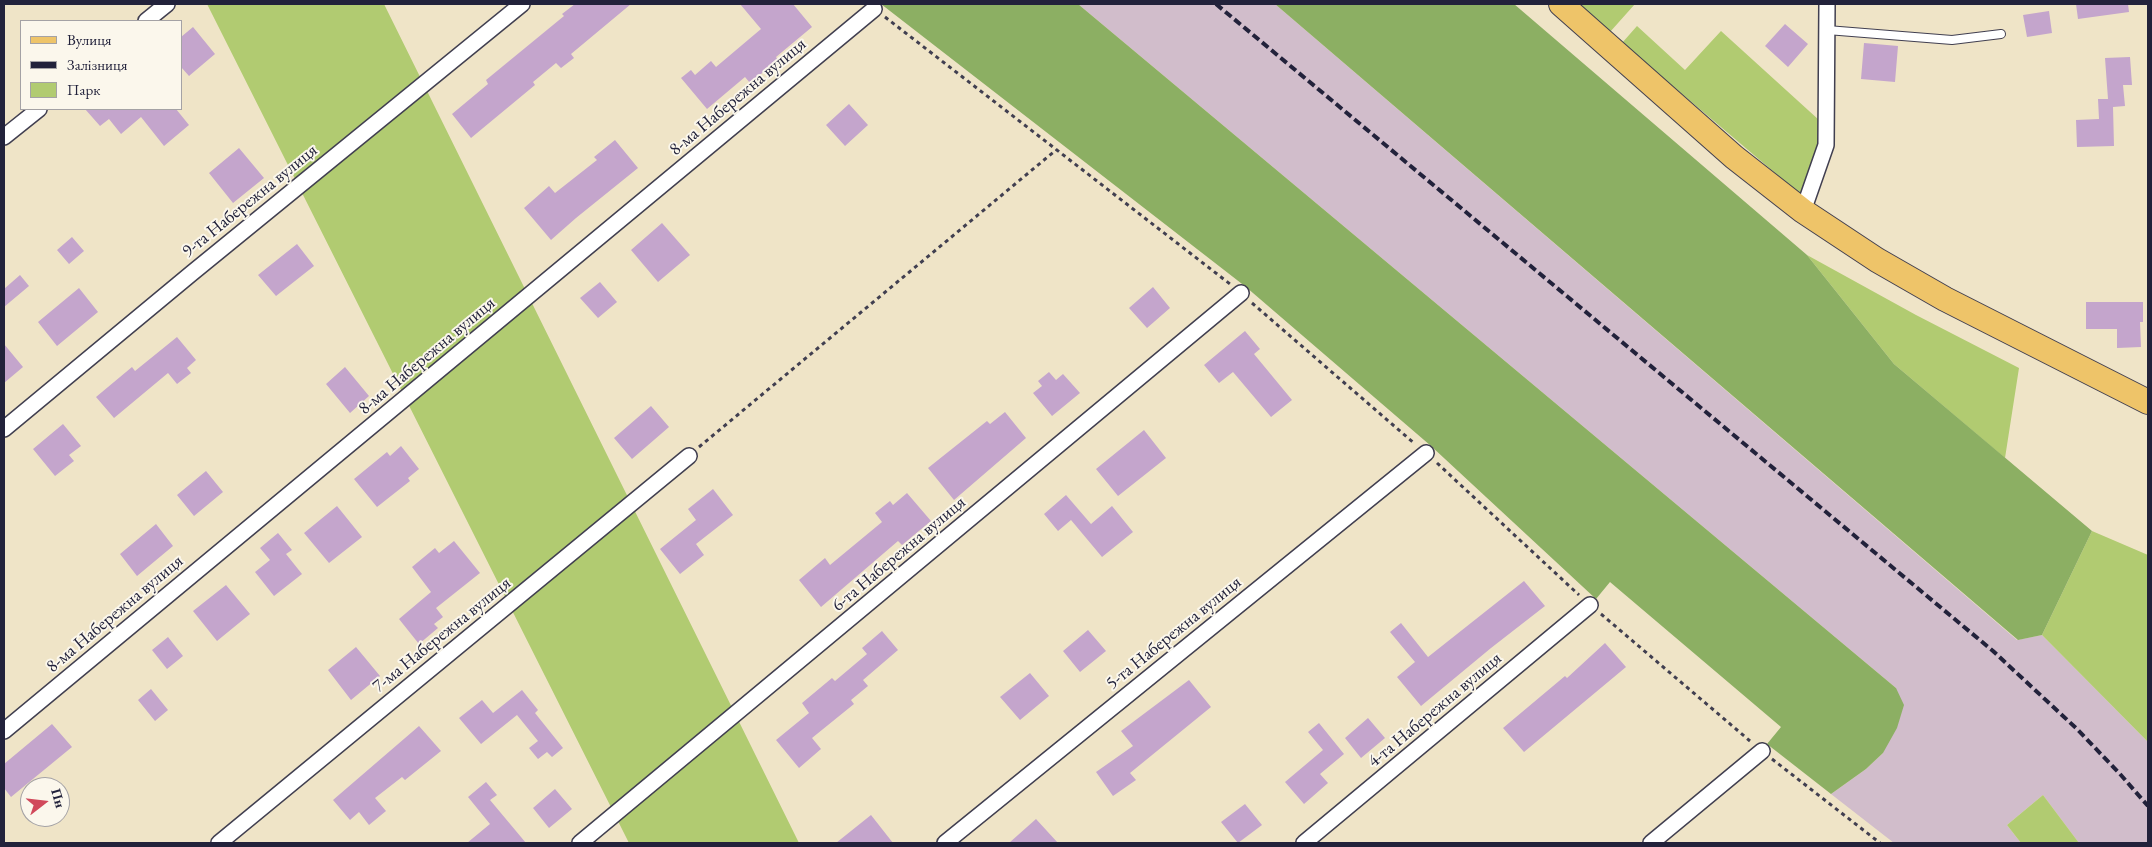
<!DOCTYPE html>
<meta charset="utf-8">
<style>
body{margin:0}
#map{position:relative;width:2152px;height:847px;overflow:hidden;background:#efe4c7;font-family:"EB Garamond",serif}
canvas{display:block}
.frame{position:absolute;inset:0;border:5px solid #22223b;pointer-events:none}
.legend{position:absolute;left:20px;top:20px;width:162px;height:90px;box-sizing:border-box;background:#fbf7ec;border:1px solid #a4a2a5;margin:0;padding:6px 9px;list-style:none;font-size:15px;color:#22223b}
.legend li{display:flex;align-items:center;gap:10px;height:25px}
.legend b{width:25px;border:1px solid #a4a2a5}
.north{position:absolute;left:20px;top:777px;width:50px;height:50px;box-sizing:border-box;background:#fbf7ec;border:1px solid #a4a2a5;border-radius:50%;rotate:74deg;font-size:14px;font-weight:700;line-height:20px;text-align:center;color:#22223b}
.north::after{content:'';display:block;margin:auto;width:18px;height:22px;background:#d1495b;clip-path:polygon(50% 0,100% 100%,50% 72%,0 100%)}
</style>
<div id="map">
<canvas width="2152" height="847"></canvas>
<div class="frame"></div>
<ul class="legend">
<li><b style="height:6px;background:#eec469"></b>Вулиця</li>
<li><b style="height:6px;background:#22223b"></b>Залізниця</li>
<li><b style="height:14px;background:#b1cb71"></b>Парк</li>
</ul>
<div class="north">Пн</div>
</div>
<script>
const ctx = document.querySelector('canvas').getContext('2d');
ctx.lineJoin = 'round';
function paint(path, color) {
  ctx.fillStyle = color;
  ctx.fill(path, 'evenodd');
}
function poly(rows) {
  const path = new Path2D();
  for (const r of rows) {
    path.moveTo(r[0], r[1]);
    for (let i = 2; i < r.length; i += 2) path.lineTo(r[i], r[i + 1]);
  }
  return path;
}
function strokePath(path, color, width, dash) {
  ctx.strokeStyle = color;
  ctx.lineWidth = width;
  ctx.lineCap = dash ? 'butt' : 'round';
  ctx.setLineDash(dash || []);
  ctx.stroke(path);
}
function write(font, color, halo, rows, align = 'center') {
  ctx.font = font + ' "EB Garamond",serif';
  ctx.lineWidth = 4;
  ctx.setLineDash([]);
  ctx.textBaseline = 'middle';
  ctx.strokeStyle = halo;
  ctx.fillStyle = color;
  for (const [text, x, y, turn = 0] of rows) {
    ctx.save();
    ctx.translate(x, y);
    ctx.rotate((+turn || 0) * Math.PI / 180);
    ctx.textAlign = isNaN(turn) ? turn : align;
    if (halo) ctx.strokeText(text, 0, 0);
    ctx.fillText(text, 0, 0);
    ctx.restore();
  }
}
paint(poly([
 [1078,4,1275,4,2017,640,2042,635,2148,742,2148,843,2079,843,2043,795,2007,825,2021,843,1894,843,1831,794,1866,769,1883,753,1896,688]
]), '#d1bdcb');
paint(poly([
 [207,4,384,4,799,843,629,843],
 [1577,4,1635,4,1610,32],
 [1637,26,1685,70,1721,31,1819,120,1818,144,1801,195,1622,43],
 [1807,255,1916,315,2019,368,2005,458,1894,364],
 [2092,531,2148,555,2148,742,2042,635],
 [2043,795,2079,843,2021,843,2007,825]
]), '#b1cb71');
paint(poly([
 [881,4,1078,4,1896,688,1904,705,1897,728,1883,753,1866,769,1831,794,1767,744,1781,727,1610,582,1596,599,1431,446,1246,287],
 [1275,4,1514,4,1807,255,1894,364,2092,531,2042,635,2018,640]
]), '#8caf63');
paint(poly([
 [575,4,631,4,571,54,574,58,561,68,556,63,533,82,535,85,471,138,452,114,488,84,486,80,564,16,562,14],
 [740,4,793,4,812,27,776,57,778,60,750,83,745,77,707,109,681,78,691,70,695,75,711,61,716,67,761,29],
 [2076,4,2128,4,2129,12,2078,19],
 [2049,11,2052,33,2027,37,2023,15],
 [1785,24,1808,44,1788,67,1765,46],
 [193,27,215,54,189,76,181,67,181,37],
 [1864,43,1898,46,1895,82,1861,79],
 [2130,57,2132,85,2123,85,2125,106,2113,107,2114,146,2077,147,2076,120,2099,119,2098,99,2108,99,2105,58],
 [849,104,868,125,845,146,826,125],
 [85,109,176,109,189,125,164,146,141,117,121,134,109,119,100,126],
 [615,140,638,168,576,218,551,240,524,208,549,186,555,193,597,160,594,157],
 [239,148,264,178,233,203,209,173],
 [662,223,690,255,658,282,631,250],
 [72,237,84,251,69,264,57,250],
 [297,244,314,266,276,296,258,275],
 [20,275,29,286,4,307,4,289],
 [600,282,617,302,598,318,580,298],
 [1153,287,1170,308,1147,328,1129,308],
 [79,288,98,312,57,346,38,322],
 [2086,302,2143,302,2143,322,2140,322,2141,347,2117,348,2117,329,2086,329],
 [1245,331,1260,349,1254,354,1292,400,1271,417,1233,372,1219,383,1204,365],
 [177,337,196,360,187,368,191,373,177,384,168,373,114,418,96,397,132,367,135,371],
 [4,344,23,367,4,383],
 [345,367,369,396,350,413,326,384],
 [1049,372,1056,380,1063,374,1080,393,1052,416,1033,393,1042,386,1038,381],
 [651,406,669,427,632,459,614,438],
 [1005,412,1026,438,954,500,928,468,987,421,990,424],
 [63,424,81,446,69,455,74,461,55,476,33,449],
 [1144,430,1166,458,1118,496,1096,469],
 [401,446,419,469,408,478,410,481,377,507,354,479,387,452,390,456],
 [206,471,223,492,194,516,177,495],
 [713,489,733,515,696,544,704,555,680,574,660,549,696,520,688,509],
 [907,493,931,521,902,545,898,541,821,607,799,580,825,558,830,565,882,522,875,513,890,501,893,505],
 [1066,495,1091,524,1112,506,1133,532,1102,557,1071,520,1058,531,1044,514],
 [337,506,362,537,329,563,304,533],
 [156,524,173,546,137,576,120,554],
 [278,533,292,550,286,554,302,574,274,596,255,572,270,560,260,548],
 [454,541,480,573,436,608,443,617,434,624,438,628,419,644,399,619,431,592,412,567,435,548,439,553],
 [1524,581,1545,606,1491,648,1421,706,1397,677,1415,662,1390,632,1401,623,1428,657],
 [226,585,250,614,217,641,193,611],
 [1088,630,1106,651,1080,672,1063,651],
 [882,631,898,650,863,680,868,686,851,700,854,704,812,738,821,749,799,768,776,740,809,713,802,703,832,678,835,681,867,654,862,648],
 [168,637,183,656,167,669,152,650],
 [1605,643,1626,667,1524,752,1503,728,1565,676,1567,678],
 [356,647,380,676,351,700,328,670],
 [1030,673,1049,696,1020,720,1000,697],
 [1189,680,1211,707,1130,773,1136,780,1113,796,1096,772,1133,746,1121,731],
 [151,689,168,710,155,721,138,700],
 [522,690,538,710,535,713,563,748,552,757,547,752,538,759,529,748,538,741,517,715,481,744,459,718,482,700,493,713],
 [1368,718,1385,738,1361,758,1345,738],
 [1319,723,1344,754,1320,774,1328,783,1304,804,1285,782,1323,750,1308,732],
 [52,724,72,747,11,797,4,788,4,764],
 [419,726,441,751,405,780,402,777,375,798,386,811,369,825,359,812,350,820,333,800],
 [486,782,497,795,490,800,526,843,467,843,490,824,468,797],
 [555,789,572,809,549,828,533,808],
 [1245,804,1262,825,1238,843,1221,822],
 [871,815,893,843,836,843],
 [1036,819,1058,843,1009,843]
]), '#c4a5cc');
const lane = poly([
 [1827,30,1952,40,2001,34]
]);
const street = poly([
 [146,21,167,4],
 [4,137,39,109],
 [1803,211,1826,145,1827,4],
 [4,429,192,273,522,4],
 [4,731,874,9],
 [219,843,689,456],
 [580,843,1241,293],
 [945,843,1426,453],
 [1304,843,1590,605],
 [1651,843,1762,751]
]);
const primary = poly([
 [1561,4,1734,157,1803,211,1877,260,1945,299,2148,402]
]);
strokePath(lane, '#413f50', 10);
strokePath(street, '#413f50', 18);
strokePath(primary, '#413f50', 26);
strokePath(poly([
 [885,17,1230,284],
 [1252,303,1415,444],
 [699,447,1056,150],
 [1437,463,1579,595],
 [1601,614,1750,741],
 [1772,759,1880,843]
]), '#413f50', 3, [4, 4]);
strokePath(lane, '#fff', 8);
strokePath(street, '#fff', 15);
strokePath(primary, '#eec469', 24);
strokePath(poly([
 [1216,4,1993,651,2077,729,2120,774,2148,806]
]), '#22223b', 4, [8, 4]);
write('18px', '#22223b', '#fbf7ec', [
 ["8-ма Набережна вулиця",738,97,-40],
 ["9-та Набережна вулиця",250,201,-39],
 ["8-ма Набережна вулиця",427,356,-40],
 ["6-та Набережна вулиця",899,554,-40],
 ["8-ма Набережна вулиця",115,614,-40],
 ["5-та Набережна вулиця",1174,633,-39],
 ["7-ма Набережна вулиця",442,635,-39],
 ["4-та Набережна вулиця",1435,710,-40]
]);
</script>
